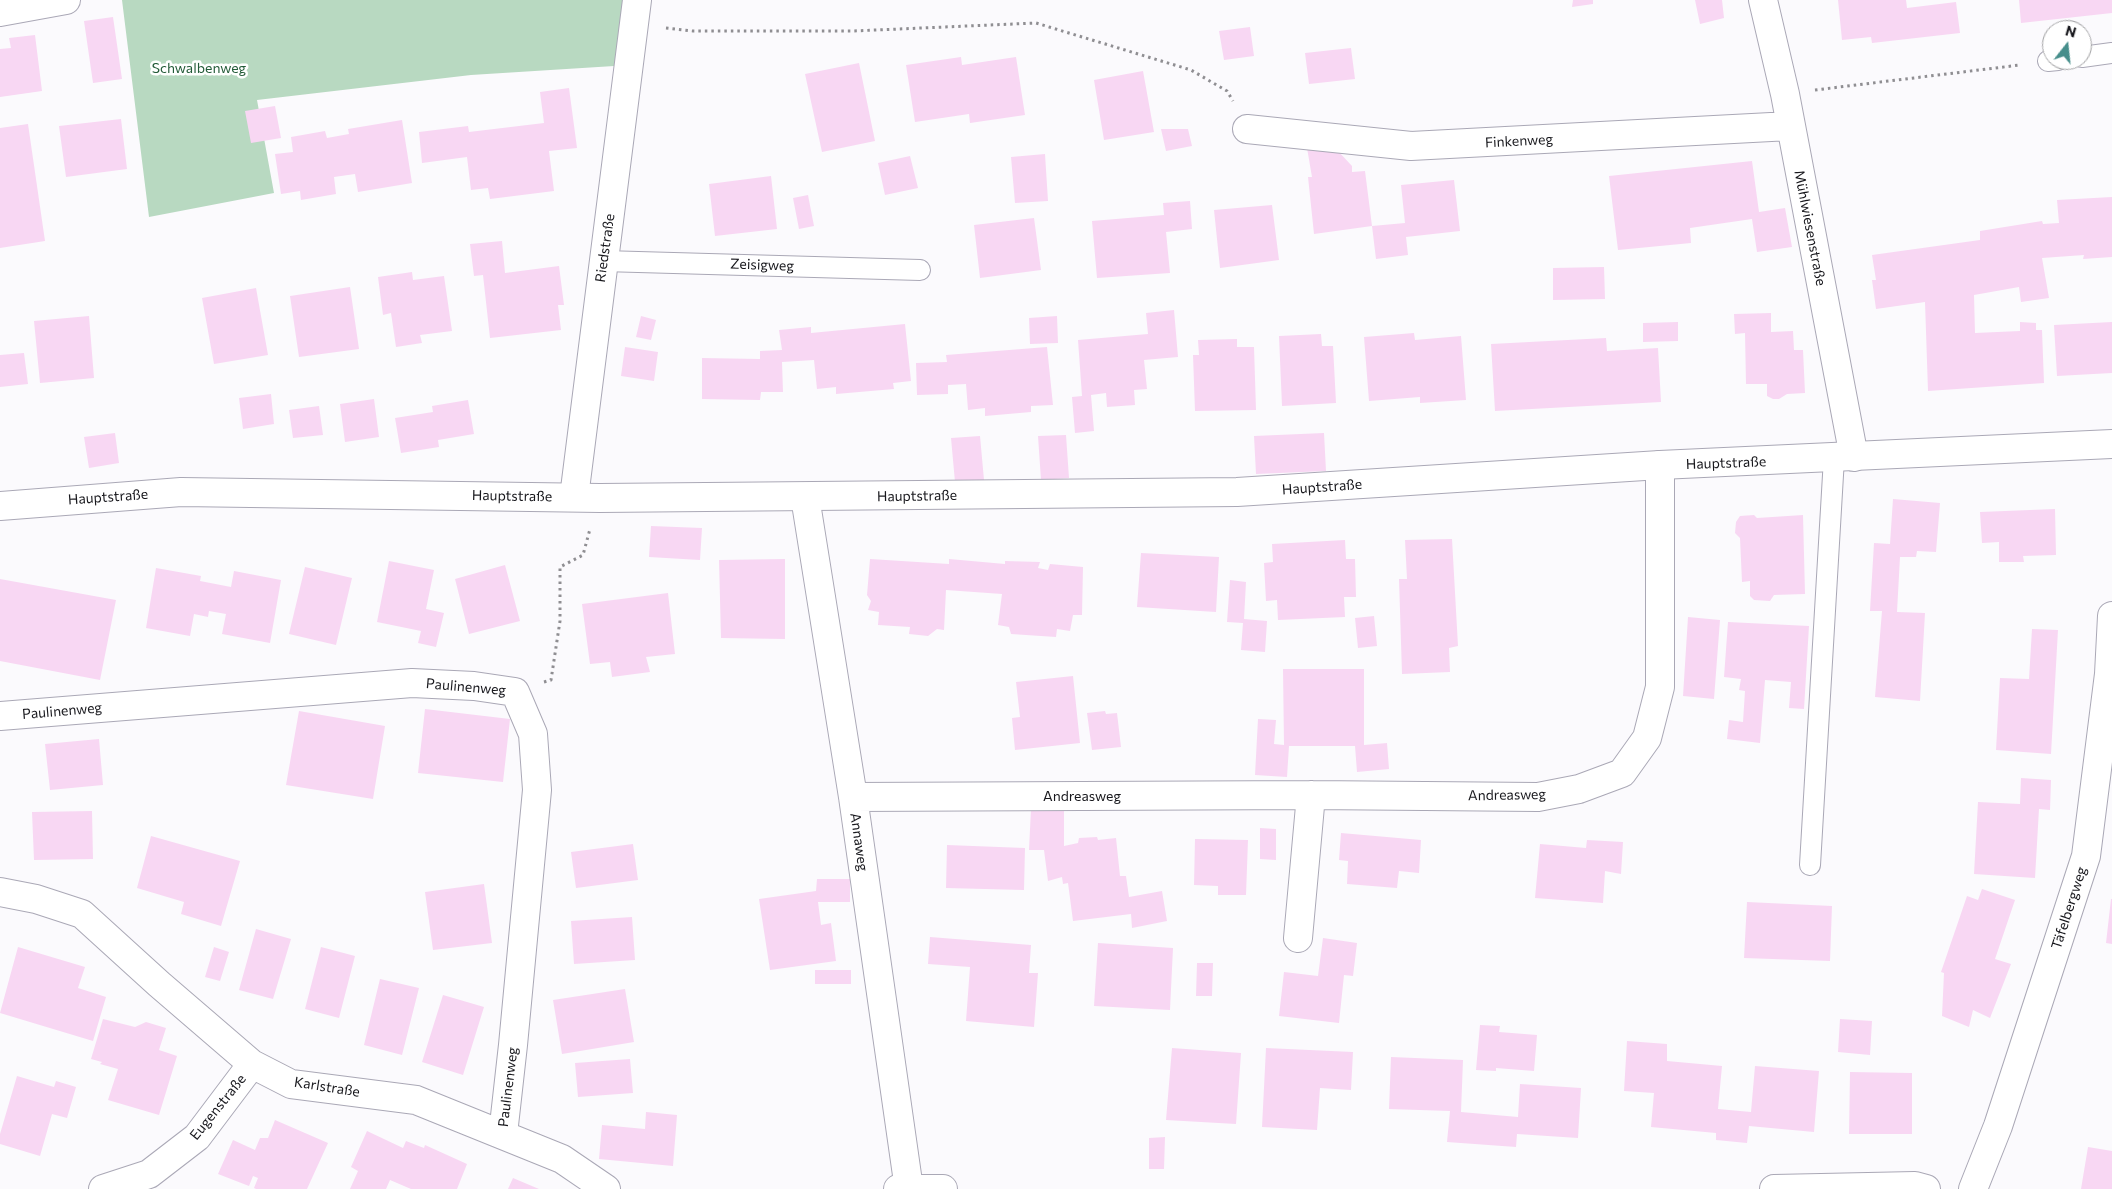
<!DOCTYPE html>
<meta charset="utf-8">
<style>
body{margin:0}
#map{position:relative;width:2112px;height:1189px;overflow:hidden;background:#fbfafd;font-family:Commissioner,sans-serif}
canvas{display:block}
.north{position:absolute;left:2042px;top:20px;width:50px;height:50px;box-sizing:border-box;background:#fff;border:1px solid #a2a2a4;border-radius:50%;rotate:16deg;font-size:14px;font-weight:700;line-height:20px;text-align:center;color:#17171c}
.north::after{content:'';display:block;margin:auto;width:18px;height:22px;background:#468e8b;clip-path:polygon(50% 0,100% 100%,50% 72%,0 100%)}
</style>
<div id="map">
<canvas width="2112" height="1189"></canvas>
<div class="north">N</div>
</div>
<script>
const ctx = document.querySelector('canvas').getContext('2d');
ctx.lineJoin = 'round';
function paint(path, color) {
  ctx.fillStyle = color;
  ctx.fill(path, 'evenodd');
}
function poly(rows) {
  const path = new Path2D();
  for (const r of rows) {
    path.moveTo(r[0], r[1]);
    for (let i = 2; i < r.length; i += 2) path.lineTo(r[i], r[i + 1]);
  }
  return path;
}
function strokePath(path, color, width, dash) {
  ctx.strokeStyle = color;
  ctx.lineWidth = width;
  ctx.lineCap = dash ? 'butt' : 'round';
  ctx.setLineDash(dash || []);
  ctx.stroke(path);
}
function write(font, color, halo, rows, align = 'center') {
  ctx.font = font + ' Commissioner,sans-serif';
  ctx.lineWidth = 5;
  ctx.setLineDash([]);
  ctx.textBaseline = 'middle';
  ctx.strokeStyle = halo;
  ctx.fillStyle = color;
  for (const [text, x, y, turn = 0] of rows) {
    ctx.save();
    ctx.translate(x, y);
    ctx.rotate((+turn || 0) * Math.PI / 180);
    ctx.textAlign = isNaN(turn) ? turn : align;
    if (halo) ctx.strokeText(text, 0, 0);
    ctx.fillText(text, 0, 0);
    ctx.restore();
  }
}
paint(poly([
 [122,0,637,0,630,65,471,75,257,100,274,193,149,217]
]), '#b8d9c1');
paint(poly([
 [1573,0,1593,0,1593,4,1572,7],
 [1695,0,1722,0,1724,18,1700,24],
 [1838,0,1906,0,1907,8,1956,2,1960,33,1872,43,1871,37,1842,40],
 [2019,0,2112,0,2112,13,2021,23],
 [113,17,122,79,93,83,84,21],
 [1250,27,1254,56,1224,60,1219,31],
 [35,35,42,91,0,97,0,49,11,48,9,38],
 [1351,48,1355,79,1309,84,1305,53],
 [961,57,962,65,1016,57,1025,115,970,123,969,114,915,122,906,65],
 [859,63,875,141,822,152,805,74],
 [1143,71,1154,132,1104,140,1094,80],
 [569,88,577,148,549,151,554,191,490,199,488,188,471,190,467,157,422,163,419,132,468,126,469,132,544,123,540,92],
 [275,106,281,138,251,143,245,111],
 [121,119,127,169,66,177,59,126],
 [402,120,412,183,358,192,355,174,334,177,336,194,301,200,300,191,281,194,275,154,293,152,291,137,325,131,327,138,349,134,348,129],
 [28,124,45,241,0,248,0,128],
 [1161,129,1188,129,1192,146,1166,151],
 [1307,148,1338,151,1352,166,1352,172,1365,171,1372,226,1314,234,1308,177,1312,177],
 [1045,154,1048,201,1015,203,1011,157],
 [910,156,918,188,885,195,878,163],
 [1752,161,1759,212,1785,208,1792,247,1757,252,1752,219,1690,228,1691,243,1618,250,1609,176],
 [771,176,777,229,715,236,709,184],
 [1454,180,1460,231,1406,237,1408,255,1376,259,1372,226,1405,223,1401,185],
 [808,195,814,226,799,229,793,198],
 [2112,197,2112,257,2083,259,2084,255,2042,258,2049,298,2021,302,2019,287,1974,295,1975,333,2020,331,2020,322,2036,323,2036,330,2042,330,2044,383,1928,391,1925,302,1876,309,1872,280,1876,280,1872,255,1980,240,1980,231,2042,221,2043,224,2059,223,2057,200],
 [1190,201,1192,229,1166,232,1170,273,1097,278,1092,221,1164,215,1163,203],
 [1272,205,1279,260,1220,268,1214,210],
 [1034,218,1041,270,980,278,974,225],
 [502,241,505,273,559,266,564,305,558,305,561,330,490,338,483,275,474,276,470,244],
 [1604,267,1605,299,1553,300,1553,268],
 [412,272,413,280,444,276,452,331,420,335,422,343,396,347,391,313,383,315,378,277],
 [350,287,359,349,299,357,290,296],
 [256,288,268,355,214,364,202,298],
 [1174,310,1178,357,1144,360,1147,389,1134,390,1135,405,1107,407,1106,393,1091,395,1094,431,1075,433,1072,397,1082,396,1078,340,1148,334,1146,313],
 [1771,313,1771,332,1793,331,1794,350,1803,350,1805,393,1787,394,1779,399,1773,399,1767,396,1767,384,1746,384,1745,333,1735,334,1734,314],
 [89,316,94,378,40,383,34,321],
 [641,316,656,320,651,340,636,337],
 [1057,316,1058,343,1030,344,1029,318],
 [1678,322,1678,341,1643,342,1643,323],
 [2112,322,2112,373,2057,376,2054,325],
 [905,324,911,381,893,383,894,389,836,394,836,387,817,389,814,360,782,362,783,392,761,392,760,400,702,399,702,358,760,359,760,351,782,350,779,330,811,327,811,333],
 [1414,333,1415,340,1461,336,1466,400,1420,403,1420,397,1369,401,1364,337],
 [1321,334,1322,346,1333,346,1336,403,1282,406,1279,336],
 [1606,338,1607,351,1658,348,1661,402,1495,411,1491,344],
 [1237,339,1237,347,1254,347,1256,410,1195,411,1193,355,1199,355,1198,340],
 [625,347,658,352,654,381,621,376],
 [1047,347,1053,405,1031,406,1031,412,985,416,985,408,968,410,966,384,948,385,948,394,917,395,916,363,947,362,946,355],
 [24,353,28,384,0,387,0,355],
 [271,394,274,424,243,429,239,398],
 [374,399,379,437,345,442,340,404],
 [468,400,474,434,438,440,439,447,401,453,395,418,433,412,432,406],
 [319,406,323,435,293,438,289,410],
 [115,433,119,463,89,468,84,437],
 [1324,433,1326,471,1256,474,1254,436],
 [1066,435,1069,478,1041,480,1038,436],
 [980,436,984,480,955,482,951,438],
 [1893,499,1940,503,1936,552,1917,551,1916,557,1900,557,1897,612,1925,613,1920,701,1875,697,1882,611,1870,611,1874,543,1890,544],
 [2055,509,2056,555,2023,556,2024,562,1999,562,1999,542,1982,543,1980,512],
 [1754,515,1757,518,1803,515,1805,594,1774,595,1770,601,1754,600,1750,596,1750,581,1742,582,1740,538,1735,533,1736,522,1740,516],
 [651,526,702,528,700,560,649,557],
 [1452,539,1458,646,1449,648,1450,672,1402,674,1399,579,1407,579,1405,540],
 [1345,540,1346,559,1355,559,1356,597,1344,597,1345,617,1278,620,1277,600,1266,601,1264,563,1273,562,1272,544],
 [1141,553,1219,557,1216,612,1137,607],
 [785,559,785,639,721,638,719,560],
 [870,559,949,564,949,559,1005,564,1005,561,1040,562,1038,568,1048,570,1050,564,1083,567,1082,615,1073,615,1070,631,1057,629,1056,637,1011,634,1009,627,998,625,1002,594,946,590,944,630,937,629,928,636,909,634,910,627,878,625,879,612,868,610,871,601,867,595],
 [389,561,434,570,426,609,444,613,436,647,418,643,421,631,377,622],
 [505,565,520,621,469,634,455,579],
 [305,567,352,578,336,645,289,634],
 [156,568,201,576,200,581,231,587,234,571,281,580,270,643,222,634,226,614,209,611,208,617,194,614,190,636,146,628],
 [0,579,116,600,100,680,0,661],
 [1230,580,1246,582,1244,619,1267,621,1265,652,1241,650,1243,623,1227,622],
 [668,593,675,654,646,657,650,672,612,677,610,662,590,664,582,604],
 [1374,616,1377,646,1358,648,1355,618],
 [1688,617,1720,620,1714,699,1683,696],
 [1728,622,1809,626,1804,709,1789,708,1791,682,1765,680,1760,743,1727,739,1729,720,1743,722,1745,691,1739,690,1741,679,1724,677],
 [2032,629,2058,630,2051,754,1996,750,2000,678,2029,679],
 [1283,669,1364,669,1364,745,1387,743,1389,769,1357,772,1355,746,1289,746,1287,777,1255,775,1258,719,1276,720,1274,744,1284,745],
 [1073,676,1080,743,1015,750,1012,718,1020,717,1016,682],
 [425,709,510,719,503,782,418,773],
 [299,711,385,726,373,799,286,785],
 [1105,711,1106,714,1117,713,1121,747,1092,750,1087,713],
 [99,739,103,785,50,790,45,744],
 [2021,778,2051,780,2050,810,2039,809,2035,878,1974,874,1978,802,2020,804],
 [1031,809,1064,811,1064,846,1078,843,1079,838,1097,837,1098,840,1116,838,1120,876,1126,876,1129,897,1162,891,1167,921,1132,928,1131,914,1073,921,1068,883,1063,884,1062,877,1048,881,1044,850,1029,850],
 [92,811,93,859,34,860,32,812],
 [1260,828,1276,829,1276,860,1260,859],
 [1341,833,1421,840,1419,873,1399,871,1397,888,1347,884,1348,861,1339,860],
 [151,836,240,861,221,926,181,914,184,902,137,888],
 [1195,839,1248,840,1246,895,1218,895,1218,886,1194,885],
 [1587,840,1623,842,1621,874,1605,871,1603,903,1535,898,1540,844,1586,848],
 [633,844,638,880,576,888,571,852],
 [947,845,1025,848,1024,890,946,888],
 [817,879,850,879,850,902,818,902,821,925,831,923,836,961,770,970,759,899,816,891],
 [484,884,492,943,433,950,425,892],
 [1982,889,2015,900,1995,959,2011,964,1990,1018,1973,1010,1969,1027,1942,1016,1944,973,1941,972,1967,896,1978,900],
 [2111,899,2112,899,2112,944,2106,943],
 [1747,902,1832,906,1830,961,1744,958],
 [632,917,635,960,574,964,571,921],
 [256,929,291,939,273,999,239,990],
 [930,937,1031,945,1029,973,1038,973,1034,1027,966,1021,970,967,928,964],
 [1323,938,1357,943,1353,976,1344,975,1339,1023,1279,1016,1284,972,1318,976],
 [1098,943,1173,948,1170,1010,1094,1006],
 [18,947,85,967,78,988,106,997,93,1041,0,1013],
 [214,947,229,952,220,981,205,977],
 [321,947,355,956,339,1018,305,1009],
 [1197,963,1213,963,1212,996,1196,996],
 [815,970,851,970,851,984,815,984],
 [380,979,419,988,402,1055,364,1045],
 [625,989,634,1042,562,1054,553,1000],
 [443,995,484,1007,463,1075,422,1062],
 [103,1019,135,1027,146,1022,166,1028,159,1050,177,1056,159,1115,108,1100,118,1069,100,1064,102,1062,91,1059],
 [1840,1019,1872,1021,1870,1055,1838,1052],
 [1480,1025,1500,1026,1499,1032,1537,1035,1534,1071,1496,1068,1496,1071,1476,1070],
 [1627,1041,1667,1044,1667,1061,1722,1066,1718,1109,1751,1112,1755,1066,1819,1071,1814,1132,1749,1126,1747,1143,1716,1140,1716,1133,1651,1127,1654,1093,1624,1091],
 [1172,1048,1241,1053,1236,1124,1166,1120],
 [1266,1048,1353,1052,1351,1090,1320,1088,1317,1130,1262,1127],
 [1391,1057,1463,1060,1461,1112,1518,1117,1520,1084,1581,1088,1578,1138,1517,1134,1516,1147,1447,1142,1450,1111,1389,1109],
 [630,1059,633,1093,578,1097,575,1063],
 [1850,1072,1912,1073,1912,1134,1849,1134],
 [17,1076,54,1087,56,1081,76,1087,67,1118,52,1114,40,1156,0,1144,0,1134],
 [646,1112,677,1115,673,1166,599,1159,602,1125,645,1129],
 [275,1120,328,1143,307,1189,256,1189,254,1188,258,1178,253,1176,249,1186,218,1174,233,1140,255,1150,260,1138,268,1138],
 [367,1131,403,1148,406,1141,424,1148,425,1145,467,1164,457,1189,411,1189,390,1180,386,1189,350,1189,358,1171,351,1167],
 [1165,1137,1164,1169,1149,1169,1149,1138],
 [2088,1147,2112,1151,2112,1189,2081,1189],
 [513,1178,539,1189,508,1189]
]), '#f8d7f3');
const lane = poly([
 [2082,57,2112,53],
 [2048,61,2058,60],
 [603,261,920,270],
 [1810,865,1834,458]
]);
const street = poly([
 [1763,0,1785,94,1854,457],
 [0,12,66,0],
 [1247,129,1411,146,1790,126],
 [574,497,637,0],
 [805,497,853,797,909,1189],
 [0,716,412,683,474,686,515,692,533,734,537,790,513,1045,503,1134],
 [853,797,1311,795,1538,797,1579,789,1622,773,1647,738,1660,687,1660,465],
 [0,892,36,899,82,914,159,984,252,1064,291,1084,416,1100,562,1159,606,1189],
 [1298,938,1311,795],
 [103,1189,149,1174,197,1137,252,1064],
 [898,1189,943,1189],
 [1774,1189,1915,1186,1926,1189],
 [1973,1189,1998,1126,2086,856,2109,674,2112,616]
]);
const secondary = poly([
 [0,506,181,492,600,498,1237,492,1660,465,2112,444]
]);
strokePath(lane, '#aaa8b6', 22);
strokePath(street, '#aaa8b6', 30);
strokePath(secondary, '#aaa8b6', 30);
strokePath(poly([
 [666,28,693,31,853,31,1036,23,1191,70,1227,91,1233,101],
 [1815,90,2020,65],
 [544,682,551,680,560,621,560,567,583,555,590,529]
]), '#8f8e92', 3, [2.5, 4]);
strokePath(lane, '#fff', 20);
strokePath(street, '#fff', 28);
strokePath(secondary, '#fff', 28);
write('14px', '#235b38', '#fff', [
 ["Schwalbenweg",199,68]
]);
write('14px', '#17171c', '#fff', [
 ["Finkenweg",1519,141,-3],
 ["Mühlwiesenstraße",1810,228,79],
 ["Riedstraße",605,248,-82],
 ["Zeisigweg",762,265,2],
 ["Hauptstraße",1726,463,-2],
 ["Hauptstraße",1322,487,-4],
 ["Hauptstraße",512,496,1],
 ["Hauptstraße",917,496,-1],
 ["Hauptstraße",108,497,-4],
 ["Paulinenweg",466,687,5],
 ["Paulinenweg",62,711,-5],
 ["Andreasweg",1507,795,-1],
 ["Andreasweg",1082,796],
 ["Annaweg",859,842,82],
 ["Täfelbergweg",2069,908,-72],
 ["Karlstraße",327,1087,9],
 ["Paulinenweg",508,1087,-83],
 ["Eugenstraße",218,1107,-51]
]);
</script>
